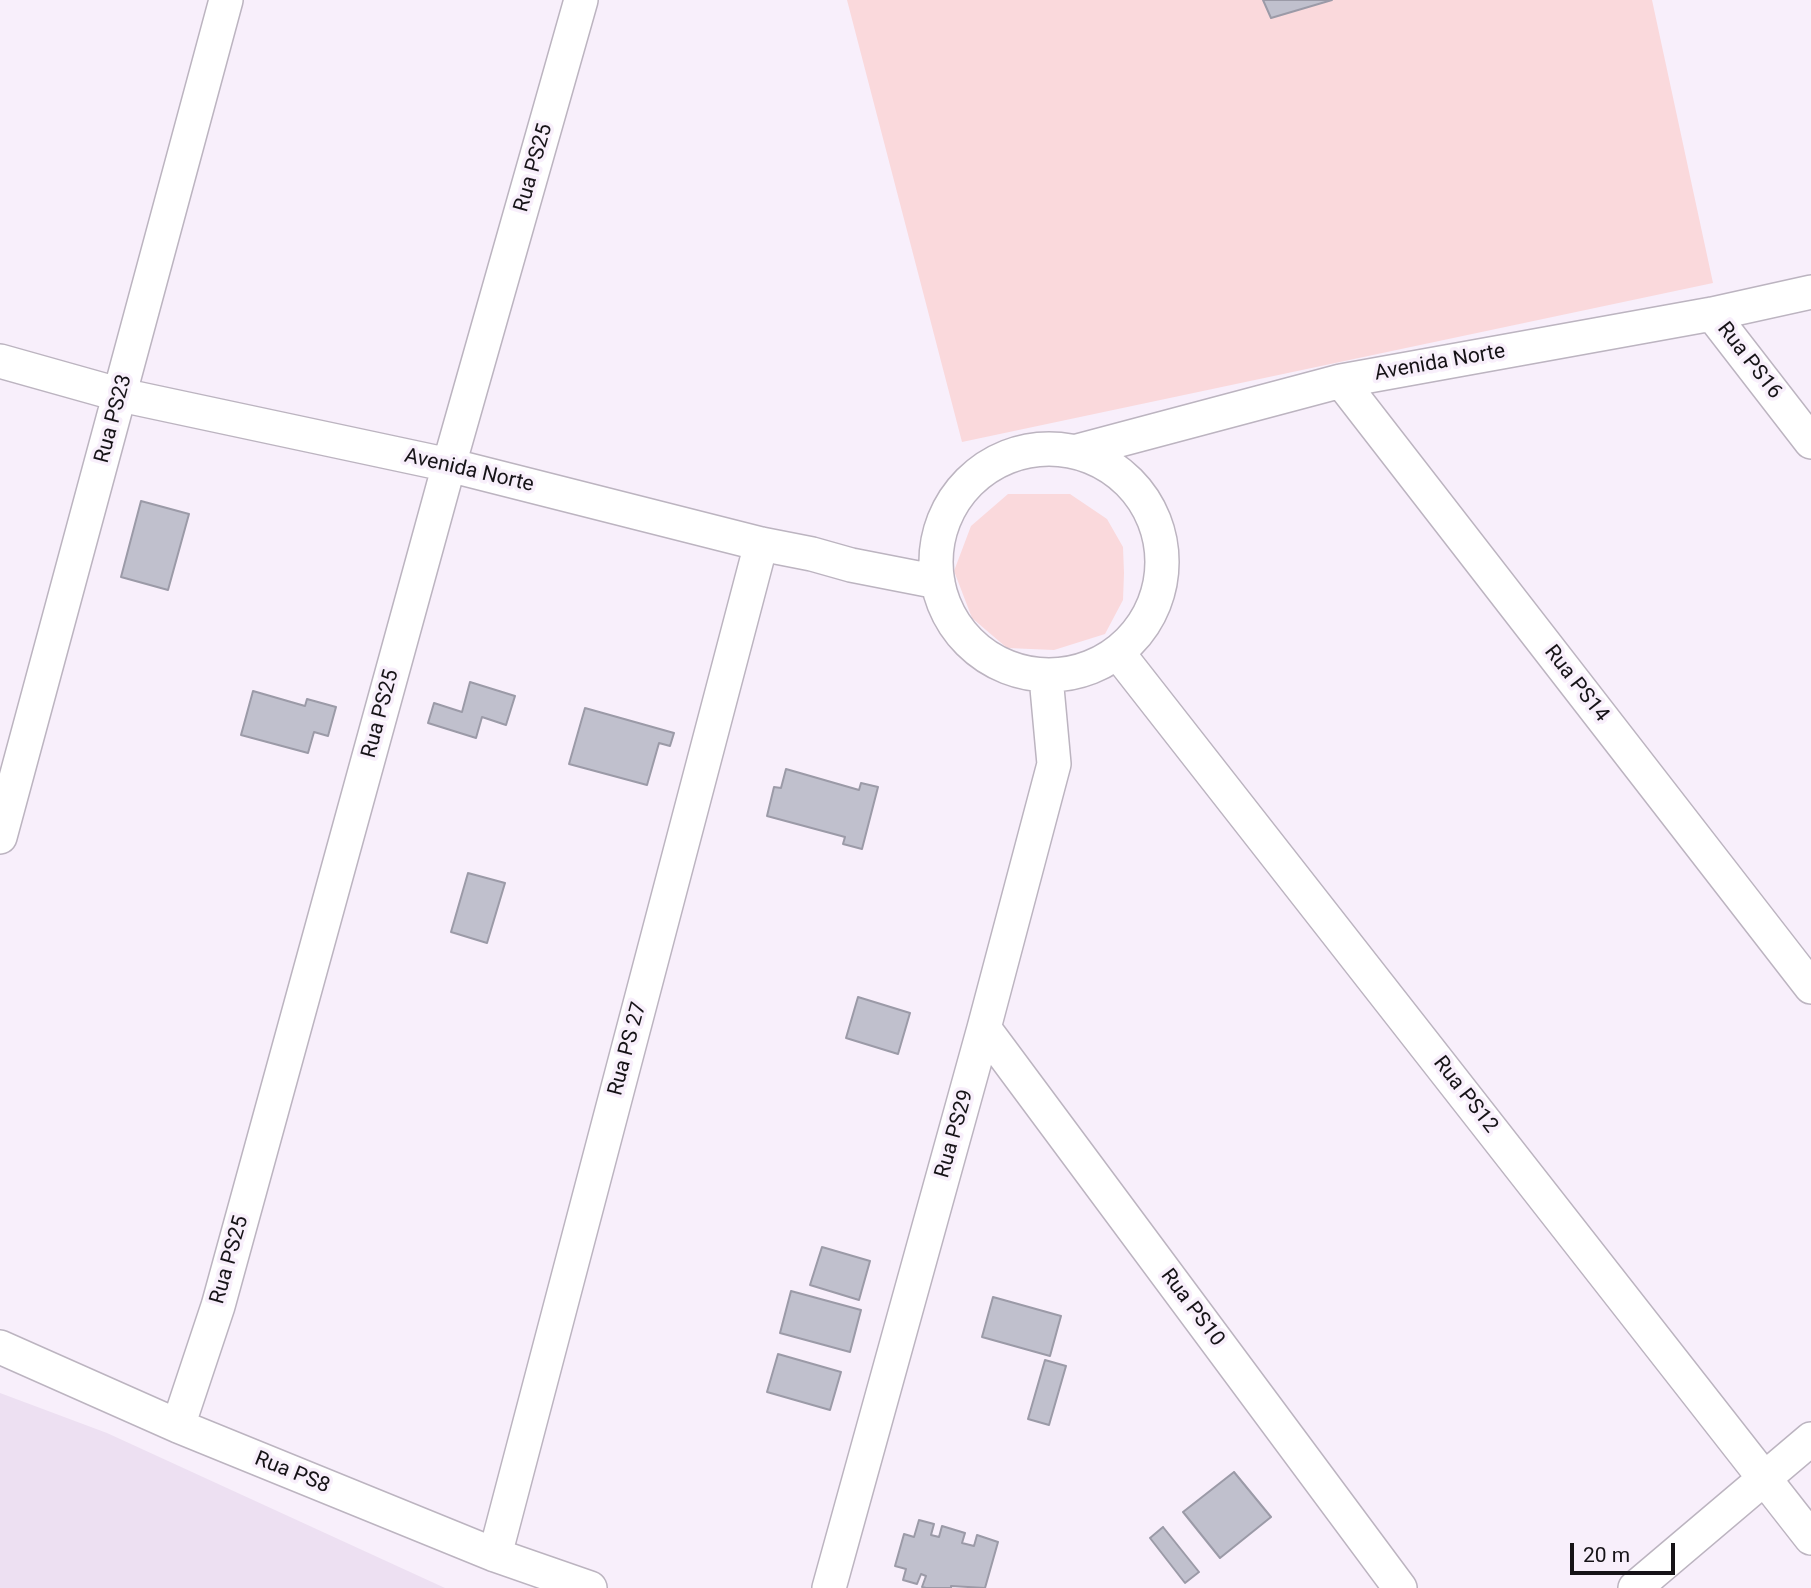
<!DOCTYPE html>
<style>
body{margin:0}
#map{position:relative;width:1811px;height:1588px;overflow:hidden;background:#f8effb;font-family:Roboto,sans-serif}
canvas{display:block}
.scale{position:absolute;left:1570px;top:1543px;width:105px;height:32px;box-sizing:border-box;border:4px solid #161317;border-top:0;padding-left:9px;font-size:21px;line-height:24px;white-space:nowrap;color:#161317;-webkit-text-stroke:5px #f8effb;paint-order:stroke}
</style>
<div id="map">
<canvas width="1811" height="1588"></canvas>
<div class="scale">20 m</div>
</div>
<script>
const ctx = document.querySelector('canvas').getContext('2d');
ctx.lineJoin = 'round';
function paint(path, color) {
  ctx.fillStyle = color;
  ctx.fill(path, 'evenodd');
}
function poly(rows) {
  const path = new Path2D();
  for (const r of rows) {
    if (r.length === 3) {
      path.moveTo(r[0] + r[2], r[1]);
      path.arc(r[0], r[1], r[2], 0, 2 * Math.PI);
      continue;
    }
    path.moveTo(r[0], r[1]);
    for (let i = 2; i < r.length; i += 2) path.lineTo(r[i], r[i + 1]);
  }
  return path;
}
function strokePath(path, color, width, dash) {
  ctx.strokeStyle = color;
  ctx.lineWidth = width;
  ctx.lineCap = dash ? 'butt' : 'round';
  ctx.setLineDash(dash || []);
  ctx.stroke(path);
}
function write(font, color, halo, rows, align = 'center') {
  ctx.font = font + ' Roboto,sans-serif';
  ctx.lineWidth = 7;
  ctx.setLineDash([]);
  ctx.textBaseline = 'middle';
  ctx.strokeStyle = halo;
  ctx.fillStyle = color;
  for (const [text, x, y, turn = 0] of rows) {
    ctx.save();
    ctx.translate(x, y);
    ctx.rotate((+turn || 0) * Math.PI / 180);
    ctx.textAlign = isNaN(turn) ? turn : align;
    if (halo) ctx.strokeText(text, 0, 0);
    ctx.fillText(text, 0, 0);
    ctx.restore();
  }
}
paint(poly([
 [0,1393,107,1433,445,1588,0,1588]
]), '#ede0f2');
paint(poly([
 [847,0,1652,0,1713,283,962,442],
 [1008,494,1070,494,1107,519,1123,547,1124,573,1123,600,1105,634,1054,650,1007,648,972,618,954,571,971,526]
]), '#fad9dc');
const building = poly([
 [1263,0,1332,0,1271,18,1263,0],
 [141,501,189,514,168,590,121,577,141,501],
 [470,682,515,696,506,725,482,717,476,738,428,723,434,703,462,712,470,682],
 [253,691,305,706,307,699,336,707,328,736,314,732,308,753,241,735,253,691],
 [585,708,674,733,670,746,659,743,647,785,569,764,585,708],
 [786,769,859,790,861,783,878,787,862,849,843,844,845,837,767,816,774,787,781,788,786,769],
 [468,873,505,883,487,943,451,932,468,873],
 [858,997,910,1013,898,1054,846,1038,858,997],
 [822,1247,870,1261,859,1300,810,1285,822,1247],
 [791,1291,861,1310,850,1352,780,1333,791,1291],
 [993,1297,1061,1316,1050,1356,982,1337,993,1297],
 [778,1354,841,1372,830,1410,767,1392,778,1354],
 [1045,1360,1066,1366,1049,1425,1028,1419,1045,1360],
 [1234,1472,1271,1517,1220,1558,1183,1512,1234,1472],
 [919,1520,934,1524,931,1535,939,1537,942,1526,965,1533,962,1543,974,1546,977,1535,998,1542,985,1588,951,1586,951,1588,926,1588,922,1587,926,1576,921,1574,917,1584,903,1580,906,1569,895,1566,904,1534,914,1537,919,1520],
 [1163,1527,1199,1572,1185,1583,1150,1538,1163,1527]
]);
paint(building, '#c0c0cd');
strokePath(building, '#9b9aa7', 2);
const minor = poly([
 [1712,314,1811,442],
 [0,361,121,395,449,465,761,544,812,554,851,565,938,582],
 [1341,381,1811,987],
 [1049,562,113],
 [1074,452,1341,381,1712,314,1811,292],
 [1118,653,1811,1538],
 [0,837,226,0],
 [984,1028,1400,1588],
 [0,1347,178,1426,495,1555,590,1588],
 [178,1426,218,1306,449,465,581,0],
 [495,1555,761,544],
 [829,1588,984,1028,1054,764,1046,677],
 [1635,1588,1811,1439]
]);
strokePath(minor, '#bcb4c0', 36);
strokePath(minor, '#fff', 33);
write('21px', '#161317', '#f8effb', [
 ["Rua PS25",534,168,-74],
 ["Rua PS16",1749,361,52],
 ["Avenida Norte",1440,363,-10],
 ["Rua PS23",114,419,-75],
 ["Avenida Norte",469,471,13],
 ["Rua PS14",1576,684,52],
 ["Rua PS25",381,714,-75],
 ["Rua PS 27",628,1049,-75],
 ["Rua PS12",1465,1095,52],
 ["Rua PS29",955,1134,-74],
 ["Rua PS25",230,1260,-74],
 ["Rua PS10",1192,1308,53],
 ["Rua PS8",292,1473,22]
]);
</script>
